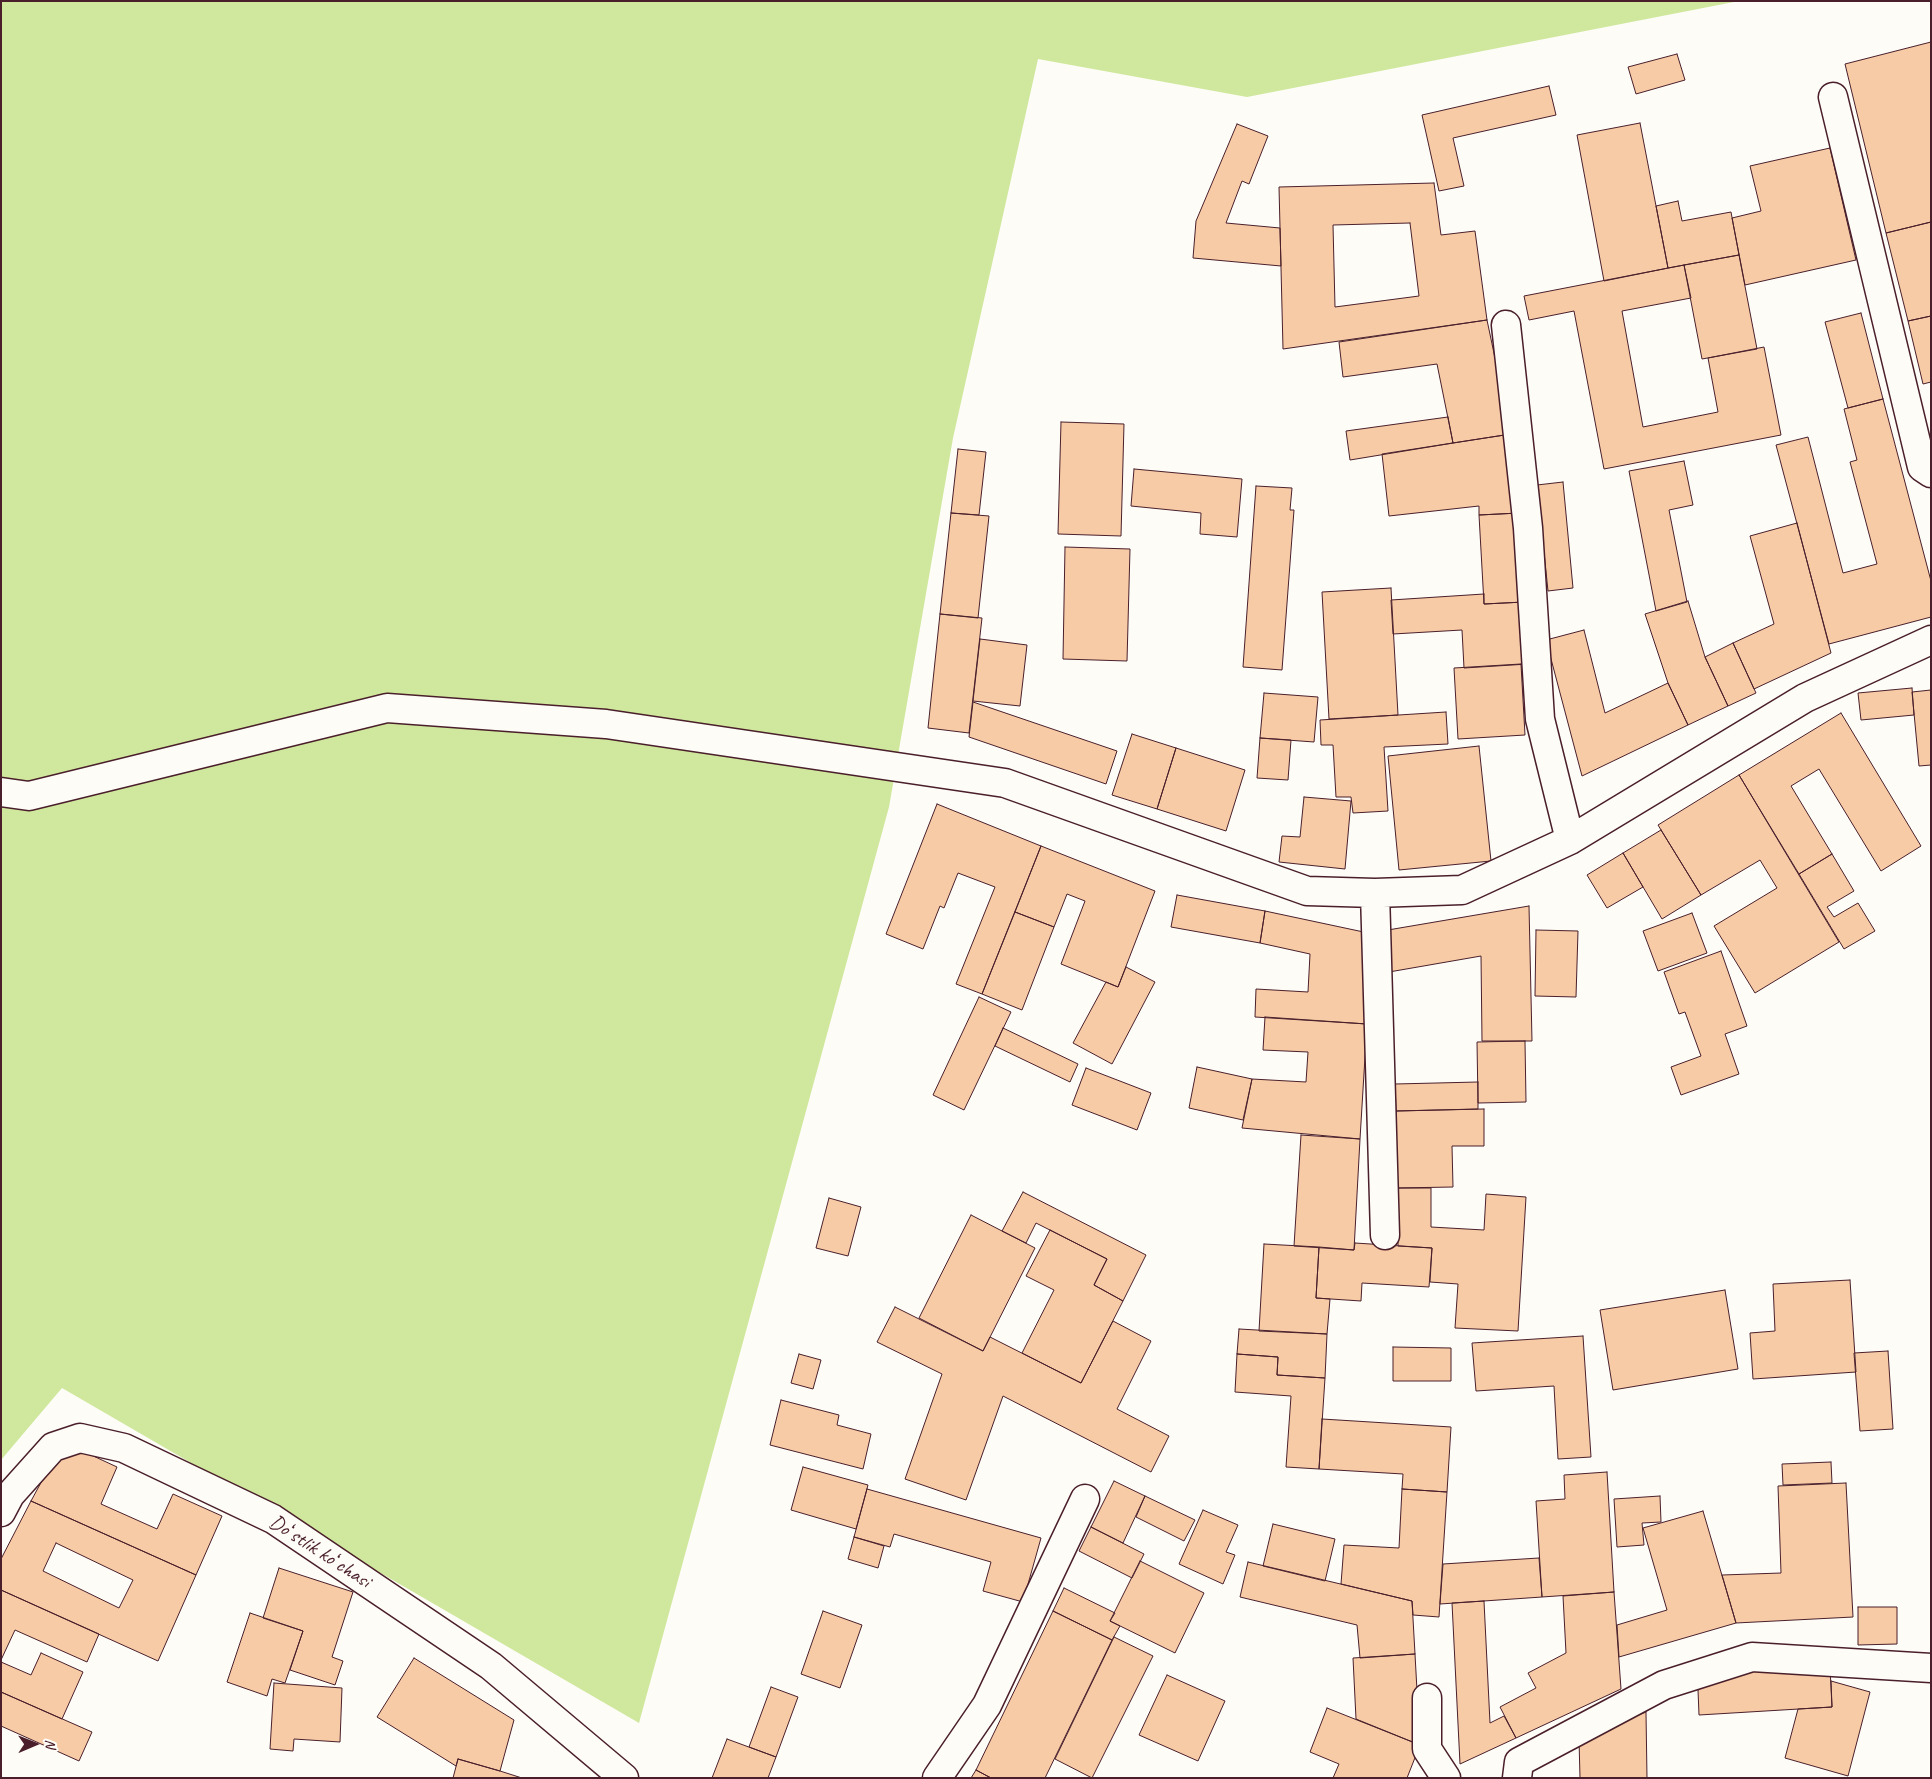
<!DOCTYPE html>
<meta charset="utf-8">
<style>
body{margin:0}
#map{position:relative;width:1932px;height:1779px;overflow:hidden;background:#fdfcf7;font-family:Caveat,sans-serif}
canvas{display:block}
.frame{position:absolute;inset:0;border:2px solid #4a1f2b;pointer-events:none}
.north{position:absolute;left:10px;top:1719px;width:50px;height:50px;-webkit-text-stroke:4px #fdfcf7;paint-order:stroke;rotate:89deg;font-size:14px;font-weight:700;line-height:20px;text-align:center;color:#4a1f2b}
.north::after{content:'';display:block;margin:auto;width:18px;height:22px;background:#4a1f2b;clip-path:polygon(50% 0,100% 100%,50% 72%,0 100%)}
</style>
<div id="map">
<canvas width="1932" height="1779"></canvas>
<div class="frame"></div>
<div class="north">N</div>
</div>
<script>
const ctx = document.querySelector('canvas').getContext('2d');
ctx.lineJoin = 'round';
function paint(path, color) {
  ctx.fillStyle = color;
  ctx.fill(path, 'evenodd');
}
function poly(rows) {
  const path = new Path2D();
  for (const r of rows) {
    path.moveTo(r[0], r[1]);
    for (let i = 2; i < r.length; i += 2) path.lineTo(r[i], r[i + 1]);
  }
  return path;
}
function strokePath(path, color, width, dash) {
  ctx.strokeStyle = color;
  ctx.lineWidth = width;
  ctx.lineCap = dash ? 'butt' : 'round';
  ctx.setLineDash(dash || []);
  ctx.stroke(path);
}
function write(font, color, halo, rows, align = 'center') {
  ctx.font = font + ' Caveat,sans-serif';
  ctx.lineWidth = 4.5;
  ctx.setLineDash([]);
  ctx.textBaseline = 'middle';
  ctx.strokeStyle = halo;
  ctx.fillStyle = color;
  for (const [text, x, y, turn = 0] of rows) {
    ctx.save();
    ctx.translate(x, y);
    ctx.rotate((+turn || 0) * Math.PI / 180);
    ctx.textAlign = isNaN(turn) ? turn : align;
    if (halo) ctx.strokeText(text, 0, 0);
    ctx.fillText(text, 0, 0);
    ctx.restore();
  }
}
paint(poly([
 [1,1,1739,1,1247,97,1038,59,953,438,889,807,639,1723,62,1388,1,1460]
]), '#d0e89d');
const building = poly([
 [1931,42,1931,222,1886,233,1845,64,1931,42],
 [1677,54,1685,80,1636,94,1628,67,1677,54],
 [1549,86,1556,115,1453,138,1464,186,1439,191,1422,115,1549,86],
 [1640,123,1668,268,1604,281,1577,135,1640,123],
 [1237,124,1268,136,1249,184,1242,181,1226,223,1280,228,1281,266,1193,258,1196,221,1237,124],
 [1830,148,1856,260,1745,285,1732,218,1761,211,1750,166,1830,148],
 [1434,183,1441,235,1475,231,1487,320,1283,349,1279,187,1434,183],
 [1410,223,1419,296,1335,307,1333,225,1410,223],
 [1678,201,1682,221,1731,212,1739,255,1668,268,1656,206,1678,201],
 [1931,222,1931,316,1908,321,1886,233,1931,222],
 [1739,255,1757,349,1702,359,1684,265,1739,255],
 [1684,265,1691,298,1622,311,1643,427,1718,412,1708,358,1764,347,1781,435,1604,469,1574,311,1529,320,1524,296,1684,265],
 [1861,313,1883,399,1848,408,1825,322,1861,313],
 [1931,316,1931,382,1923,384,1908,321,1931,316],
 [1487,320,1511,434,1453,443,1437,364,1343,377,1339,342,1487,320],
 [1883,399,1931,581,1931,617,1829,644,1776,445,1808,437,1843,573,1877,564,1850,462,1857,460,1844,409,1883,399],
 [1448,417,1453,443,1350,460,1346,431,1448,417],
 [1061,422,1124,424,1121,536,1058,534,1061,422],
 [1511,434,1519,513,1479,515,1479,506,1389,516,1382,454,1511,434],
 [958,449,986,452,979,515,951,513,958,449],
 [1684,461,1693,505,1669,510,1687,602,1656,611,1629,471,1684,461],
 [1134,469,1242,479,1237,537,1200,534,1201,513,1131,506,1134,469],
 [1563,482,1573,588,1548,591,1537,485,1563,482],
 [1256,486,1292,488,1290,510,1294,510,1282,670,1243,667,1256,486],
 [951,513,989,516,978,618,940,614,951,513],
 [1519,513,1524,602,1484,604,1479,515,1519,513],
 [1797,523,1831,653,1754,689,1733,643,1774,624,1750,536,1797,523],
 [1065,547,1130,549,1127,661,1063,659,1065,547],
 [1391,588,1398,715,1329,719,1322,592,1391,588],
 [1484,594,1484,604,1524,602,1528,664,1464,668,1462,630,1393,634,1391,600,1484,594],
 [1688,601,1705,657,1728,706,1688,725,1668,683,1645,614,1688,601],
 [940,614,982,618,969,733,928,728,940,614],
 [1584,630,1605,713,1668,683,1688,725,1582,776,1546,640,1584,630],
 [980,639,1027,645,1020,706,973,701,980,639],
 [1733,643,1756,693,1728,706,1705,657,1733,643],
 [1521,664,1525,735,1458,739,1454,668,1521,664],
 [1912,688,1914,715,1861,720,1858,693,1912,688],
 [1931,690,1931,765,1919,766,1912,692,1931,690],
 [1264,693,1318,697,1314,742,1260,738,1264,693],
 [973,702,1117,751,1106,784,969,737,973,702],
 [1446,712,1448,744,1384,747,1388,811,1353,813,1351,797,1336,797,1333,745,1321,745,1320,720,1446,712],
 [1841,713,1921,846,1881,871,1819,769,1791,786,1832,854,1799,874,1739,775,1841,713],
 [1132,734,1176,748,1157,809,1112,795,1132,734],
 [1260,738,1291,740,1288,780,1257,778,1260,738],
 [1479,746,1491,861,1399,870,1388,756,1479,746],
 [1176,748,1245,770,1226,831,1157,809,1176,748],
 [1739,775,1839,942,1755,993,1714,926,1777,888,1760,860,1701,895,1658,825,1739,775],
 [1304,797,1351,801,1345,869,1279,862,1282,836,1300,837,1304,797],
 [937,804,1041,846,982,994,956,984,995,887,958,873,944,908,940,906,923,949,886,934,937,804],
 [1661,830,1701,895,1662,919,1623,853,1661,830],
 [1041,846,1155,891,1118,987,1061,964,1085,901,1067,894,1054,927,1015,912,1041,846],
 [1623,853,1643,887,1607,908,1587,875,1623,853],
 [1832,854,1854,891,1827,907,1834,917,1858,903,1875,931,1844,949,1799,874,1832,854],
 [1177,895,1265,911,1260,943,1171,927,1177,895],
 [1529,906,1532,1041,1482,1041,1481,956,1389,972,1382,931,1529,906],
 [1265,911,1373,934,1367,1024,1255,1017,1256,989,1308,992,1310,954,1260,943,1265,911],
 [1015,912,1054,927,1022,1010,982,994,1015,912],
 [1692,913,1707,953,1658,971,1643,931,1692,913],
 [1536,930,1578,931,1576,997,1535,996,1536,930],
 [1721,951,1747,1026,1725,1034,1739,1074,1681,1095,1671,1067,1701,1056,1685,1012,1679,1014,1664,972,1721,951],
 [1126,967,1155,982,1112,1064,1073,1043,1106,982,1118,987,1126,967],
 [979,997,1011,1012,964,1110,933,1095,979,997],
 [1265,1017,1367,1024,1360,1139,1242,1128,1252,1079,1306,1082,1308,1052,1263,1050,1265,1017],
 [1003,1028,1078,1064,1070,1082,995,1046,1003,1028],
 [1525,1041,1526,1102,1478,1103,1477,1042,1525,1041],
 [1197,1067,1252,1079,1243,1120,1189,1108,1197,1067],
 [1086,1068,1151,1093,1137,1130,1072,1105,1086,1068],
 [1478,1082,1478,1109,1396,1111,1395,1084,1478,1082],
 [1484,1109,1484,1146,1452,1146,1453,1187,1397,1188,1396,1111,1484,1109],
 [1301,1135,1360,1139,1354,1250,1294,1246,1301,1135],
 [1397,1188,1431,1188,1431,1227,1484,1230,1486,1194,1526,1197,1518,1331,1455,1328,1458,1284,1430,1282,1432,1248,1398,1246,1397,1188],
 [1023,1192,1146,1255,1123,1301,1094,1285,1107,1259,1036,1223,1026,1243,1002,1231,1023,1192],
 [829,1198,861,1207,848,1256,816,1248,829,1198],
 [971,1215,1035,1248,983,1351,919,1318,971,1215],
 [1050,1230,1107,1259,1094,1285,1123,1301,1081,1383,1022,1353,1054,1290,1026,1276,1050,1230],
 [1355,1243,1432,1248,1429,1287,1362,1283,1361,1301,1316,1298,1319,1247,1354,1250,1355,1243],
 [1264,1244,1319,1247,1316,1298,1330,1299,1327,1334,1259,1331,1264,1244],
 [1850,1280,1856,1372,1753,1379,1750,1333,1775,1331,1773,1284,1850,1280],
 [1725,1290,1738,1369,1613,1390,1600,1310,1725,1290],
 [895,1307,983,1351,990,1337,1081,1383,1113,1321,1151,1341,1117,1409,1169,1436,1151,1472,1003,1396,966,1500,905,1479,942,1374,877,1342,895,1307],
 [1239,1329,1327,1334,1325,1378,1277,1375,1278,1357,1237,1354,1239,1329],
 [1583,1336,1591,1457,1558,1459,1554,1386,1476,1391,1472,1343,1583,1336],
 [1393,1347,1451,1348,1451,1381,1393,1381,1393,1347],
 [1888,1351,1893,1429,1860,1431,1854,1353,1888,1351],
 [799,1354,821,1360,813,1389,791,1383,799,1354],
 [1237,1354,1278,1357,1277,1375,1325,1378,1319,1469,1286,1467,1291,1396,1235,1392,1237,1354],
 [781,1400,839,1415,837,1425,871,1434,863,1469,770,1445,781,1400],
 [1322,1419,1451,1427,1447,1492,1402,1489,1403,1474,1319,1469,1322,1419],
 [76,1448,117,1467,101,1504,157,1529,173,1494,222,1516,196,1575,31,1501,58,1451,76,1448],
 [1831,1462,1832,1483,1783,1485,1782,1464,1831,1462],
 [803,1467,868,1485,856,1529,791,1510,803,1467],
 [1607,1472,1614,1592,1542,1597,1536,1501,1565,1499,1564,1475,1607,1472],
 [1114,1481,1145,1496,1123,1543,1091,1527,1114,1481],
 [1846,1483,1853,1617,1736,1623,1722,1575,1781,1573,1778,1486,1846,1483],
 [867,1489,1041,1538,1023,1602,983,1591,991,1562,894,1534,890,1547,854,1537,867,1489],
 [1402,1489,1447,1492,1439,1617,1413,1615,1412,1601,1341,1584,1344,1545,1399,1548,1402,1489],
 [1145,1496,1195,1520,1184,1541,1136,1517,1145,1496],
 [1660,1496,1661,1522,1642,1523,1644,1545,1617,1547,1614,1499,1660,1496],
 [31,1501,196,1575,158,1661,1,1590,1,1559,31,1501],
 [56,1543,133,1580,119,1608,43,1571,56,1543],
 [1203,1510,1238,1525,1226,1552,1235,1555,1223,1584,1179,1564,1203,1510],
 [1703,1511,1736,1623,1619,1657,1617,1625,1667,1610,1643,1528,1703,1511],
 [1273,1524,1335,1539,1325,1581,1263,1566,1273,1524],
 [1091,1527,1144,1554,1132,1578,1079,1551,1091,1527],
 [854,1537,884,1546,878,1568,848,1559,854,1537],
 [1539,1558,1542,1597,1440,1604,1443,1564,1539,1558],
 [1140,1561,1204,1593,1175,1653,1110,1621,1140,1561],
 [1248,1562,1412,1601,1415,1654,1360,1658,1357,1625,1240,1597,1248,1562],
 [279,1568,353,1592,332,1657,343,1661,335,1685,290,1670,303,1631,263,1618,279,1568],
 [1064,1588,1115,1613,1110,1621,1120,1626,1112,1640,1053,1611,1064,1588],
 [1,1590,99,1634,87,1662,15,1630,1,1660,1,1590],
 [1614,1592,1621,1689,1516,1738,1500,1707,1536,1688,1528,1673,1566,1653,1563,1596,1614,1592],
 [1484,1601,1490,1723,1504,1716,1516,1738,1460,1764,1452,1603,1484,1601],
 [1858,1607,1897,1607,1897,1644,1858,1645,1858,1607],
 [823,1611,862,1625,840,1688,801,1674,823,1611],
 [1053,1611,1112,1640,1045,1778,991,1778,976,1770,1053,1611],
 [250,1613,303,1631,285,1683,272,1679,267,1696,227,1682,250,1613],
 [1114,1637,1153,1656,1092,1778,1055,1759,1114,1637],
 [41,1653,83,1672,62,1719,1,1692,1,1662,31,1675,41,1653],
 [1415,1654,1420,1745,1356,1719,1353,1658,1415,1654],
 [414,1658,514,1720,500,1771,458,1759,456,1766,377,1717,414,1658],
 [1830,1667,1832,1707,1699,1715,1698,1690,1723,1673,1830,1667],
 [1167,1675,1225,1701,1198,1761,1139,1735,1167,1675],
 [1831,1681,1870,1692,1848,1776,1785,1758,1798,1709,1832,1707,1831,1681],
 [274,1683,342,1688,340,1742,294,1739,293,1751,270,1749,274,1683],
 [771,1687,798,1697,776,1757,749,1747,771,1687],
 [1,1692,92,1732,79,1761,1,1726,1,1692],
 [1327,1708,1420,1745,1407,1778,1333,1778,1339,1764,1310,1752,1327,1708],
 [1646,1712,1647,1778,1580,1778,1579,1739,1646,1712],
 [727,1739,776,1757,768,1778,712,1778,727,1739],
 [458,1759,500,1771,522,1778,453,1778,458,1759],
 [976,1770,991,1778,971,1778,976,1770]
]);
paint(building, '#f6cba5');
strokePath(building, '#4a1f2b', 1);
const minor = poly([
 [1833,97,1922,467,1931,473],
 [1506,325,1528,528,1540,719,1570,840],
 [1,792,29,796,387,708,606,724,1005,783,1307,891,1375,893,1462,890,1570,840,1805,698,1931,640],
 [1375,893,1385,1235],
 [1,1512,10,1495,53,1447,80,1438,124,1448,273,1519,491,1666,624,1778],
 [1427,1698,1427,1749,1446,1778],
 [937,1778,987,1705,1085,1499],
 [1517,1778,1519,1762,1664,1685,1752,1657,1931,1668]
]);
strokePath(minor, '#4a1f2b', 31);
strokePath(minor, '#fdfcf7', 28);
write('21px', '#4a1f2b', '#fdfcf7', [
 ["Doʻstlik koʻchasi",320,1552,33]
]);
</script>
